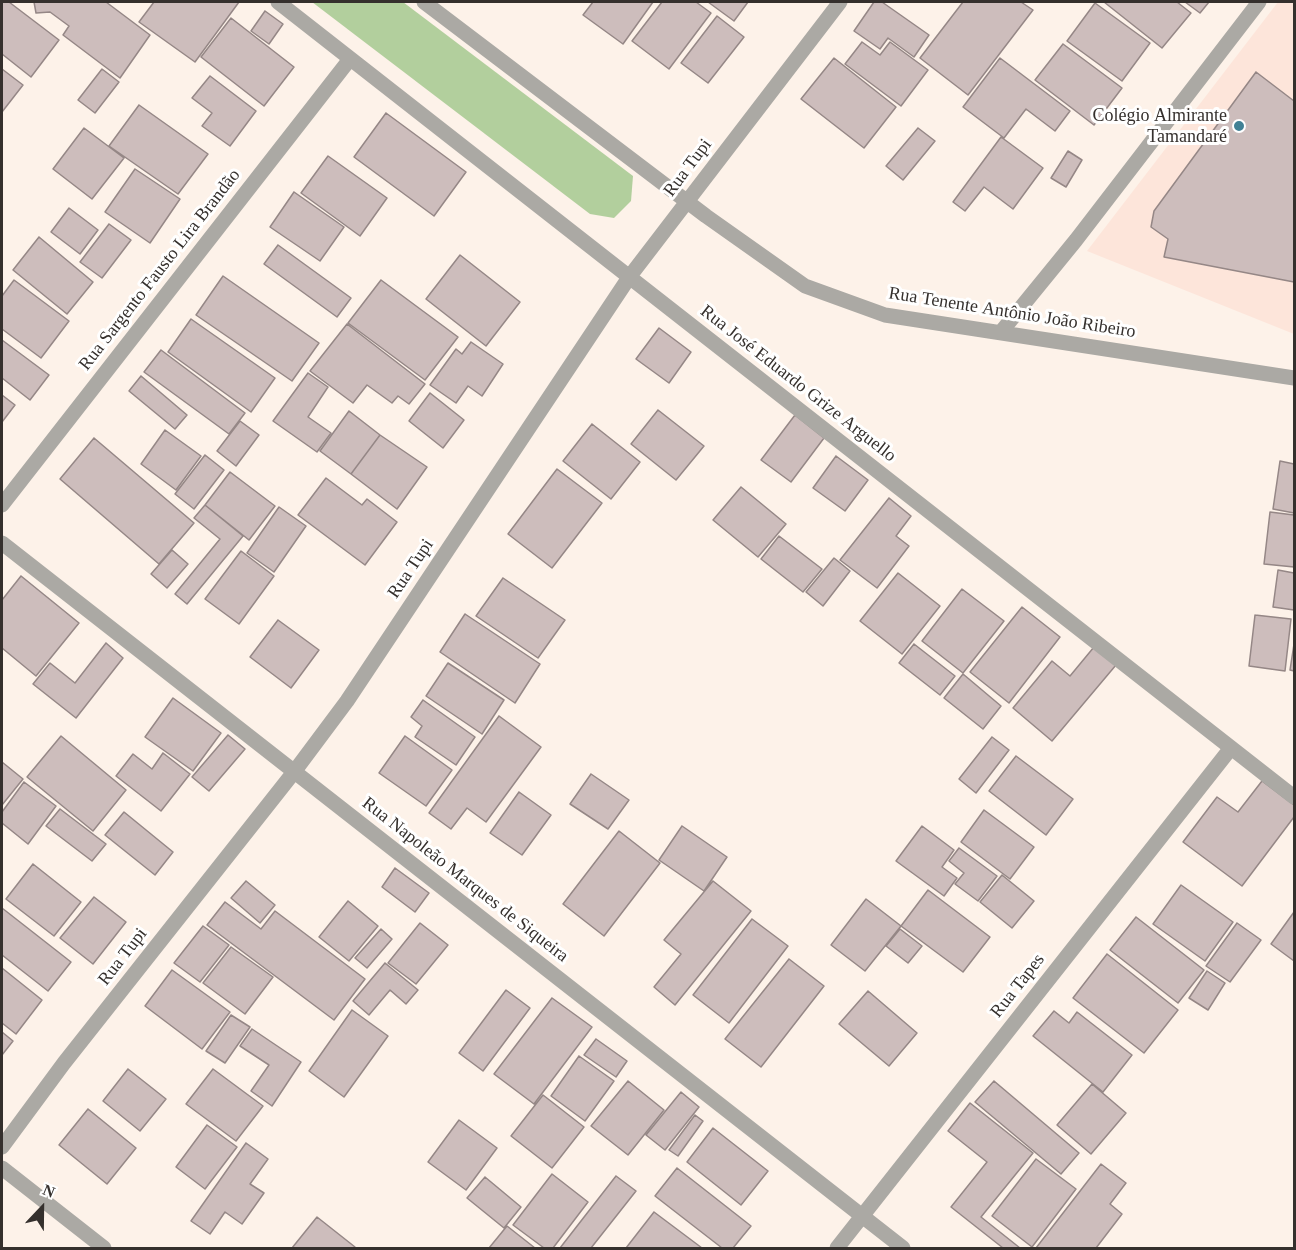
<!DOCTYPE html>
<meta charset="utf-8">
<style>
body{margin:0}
#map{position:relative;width:1296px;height:1250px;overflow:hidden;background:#fdf2e9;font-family:"Times New Roman",serif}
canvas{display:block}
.frame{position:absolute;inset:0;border:3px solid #35302d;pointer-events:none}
.north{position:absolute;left:12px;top:1178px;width:60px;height:60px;-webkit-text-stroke:4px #fff;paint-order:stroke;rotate:22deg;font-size:16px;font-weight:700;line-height:24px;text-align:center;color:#35302d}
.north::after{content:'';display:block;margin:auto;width:21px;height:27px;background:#35302d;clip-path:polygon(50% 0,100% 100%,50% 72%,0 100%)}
</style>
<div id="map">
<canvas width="1296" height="1250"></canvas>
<div class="frame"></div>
<div class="north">N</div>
</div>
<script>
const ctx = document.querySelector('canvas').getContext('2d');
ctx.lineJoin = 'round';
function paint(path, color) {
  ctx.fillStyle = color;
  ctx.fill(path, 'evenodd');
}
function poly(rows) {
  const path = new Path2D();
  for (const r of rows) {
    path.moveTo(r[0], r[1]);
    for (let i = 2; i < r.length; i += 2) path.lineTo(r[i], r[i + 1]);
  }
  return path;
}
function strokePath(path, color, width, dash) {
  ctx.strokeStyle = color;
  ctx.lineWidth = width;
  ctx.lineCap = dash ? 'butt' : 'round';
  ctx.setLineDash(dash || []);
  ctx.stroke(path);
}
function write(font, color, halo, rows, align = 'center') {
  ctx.font = font + ' "Times New Roman",serif';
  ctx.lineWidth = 6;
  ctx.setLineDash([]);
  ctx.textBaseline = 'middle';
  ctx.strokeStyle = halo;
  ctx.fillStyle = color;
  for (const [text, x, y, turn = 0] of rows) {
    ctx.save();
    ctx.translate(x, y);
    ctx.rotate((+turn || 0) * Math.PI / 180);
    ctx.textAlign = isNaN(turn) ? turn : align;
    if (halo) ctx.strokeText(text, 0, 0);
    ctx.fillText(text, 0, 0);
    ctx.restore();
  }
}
paint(poly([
 [1278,2,1294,2,1294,334,1087,251]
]), '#fde5da');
paint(poly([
 [312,2,403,2,633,176,631,201,614,218,590,214]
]), '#b2cf9d');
const building = poly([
 [2,2,9,2,59,40,31,77,2,54,2,2],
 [34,2,106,2,150,35,120,78,63,35,69,26,50,12,36,13,34,2],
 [154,2,239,2,195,62,139,22,154,2],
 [593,2,653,2,623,44,583,15,593,2],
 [662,2,696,2,711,13,669,69,632,41,662,2],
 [708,2,748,2,734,21,708,2],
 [874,2,882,2,929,35,914,57,888,38,880,49,854,31,874,2],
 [963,2,1021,2,1033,10,968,95,920,58,963,2],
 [1104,2,1177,2,1191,13,1162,48,1104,2],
 [1185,2,1209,2,1200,13,1185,2],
 [1095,3,1150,43,1122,81,1067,41,1095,3],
 [265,11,283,24,269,44,251,31,265,11],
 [717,16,744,37,708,83,681,63,717,16],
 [231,18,294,67,264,106,201,57,231,18],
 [862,42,880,55,890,42,928,70,901,106,845,64,862,42],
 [1063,44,1122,88,1094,125,1035,80,1063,44],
 [834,58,896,107,864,148,801,99,834,58],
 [1000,58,1070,111,1055,131,1026,109,1004,138,963,107,1000,58],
 [2,69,23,85,2,112,2,69],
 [102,69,119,82,95,113,78,100,102,69],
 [1256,72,1294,101,1294,282,1164,257,1168,239,1151,227,1154,211,1256,72],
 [210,76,256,111,230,146,202,126,212,113,192,98,210,76],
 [139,105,208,154,178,194,109,146,139,105],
 [386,113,466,172,434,216,354,157,386,113],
 [84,128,124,158,92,199,53,169,84,128],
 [918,128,935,141,903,180,886,166,918,128],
 [1001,137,1043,168,1013,209,984,187,965,211,953,202,1001,137],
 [1068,151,1082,160,1066,187,1051,178,1068,151],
 [328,156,387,198,360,236,301,193,328,156],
 [135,169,180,199,150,243,105,212,135,169],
 [294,192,344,227,320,261,270,227,294,192],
 [69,208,98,230,80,254,51,232,69,208],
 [109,224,131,240,102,278,80,262,109,224],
 [39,237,93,282,67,314,13,270,39,237],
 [278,245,351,298,337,317,264,264,278,245],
 [460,255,520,302,486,346,426,299,460,255],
 [223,276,319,343,292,381,196,315,223,276],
 [14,280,69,321,41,358,2,329,2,296,14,280],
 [381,280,458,337,425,380,348,323,381,280],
 [191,319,275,378,251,412,168,352,191,319],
 [347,324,425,384,409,404,398,396,392,403,367,385,353,403,310,371,347,324],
 [659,328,691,352,669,383,636,359,659,328],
 [2,340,49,375,30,400,2,378,2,340],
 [471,342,503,364,482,396,468,386,456,403,430,385,456,349,462,354,471,342],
 [161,350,245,413,229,434,144,372,161,350],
 [308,373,328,387,308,417,331,433,317,452,273,421,308,373],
 [141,376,187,415,175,429,129,391,141,376],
 [430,393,464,420,443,448,409,421,430,393],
 [2,395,15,405,2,422,2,395],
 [658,410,704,446,676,480,631,444,658,410],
 [349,411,380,435,351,474,320,451,349,411],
 [795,415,824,438,791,482,761,460,795,415],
 [240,421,259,435,236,466,217,451,240,421],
 [592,424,640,462,611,499,563,461,592,424],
 [165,430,201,456,176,490,141,464,165,430],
 [380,435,427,467,397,509,351,474,380,435],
 [94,438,194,523,159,564,60,479,94,438],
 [205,455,224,470,194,509,175,494,205,455],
 [836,456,868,480,845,511,813,488,836,456],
 [1280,461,1294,464,1294,513,1273,509,1280,461],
 [557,469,602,503,552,568,508,534,557,469],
 [230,472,275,506,249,540,205,505,230,472],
 [326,478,362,505,367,499,397,522,365,565,298,515,326,478],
 [741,487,786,524,758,557,713,520,741,487],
 [889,498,911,516,896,536,909,546,877,588,840,560,889,498],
 [205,505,243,536,187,604,175,594,220,539,194,518,205,505],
 [279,507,306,526,274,572,247,553,279,507],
 [1270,512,1294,515,1294,567,1264,564,1270,512],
 [779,536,822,569,803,592,761,559,779,536],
 [172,550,188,564,167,588,151,574,172,550],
 [241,551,274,576,239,624,205,599,241,551],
 [834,558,850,571,823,606,806,592,834,558],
 [1278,570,1294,573,1294,610,1273,607,1278,570],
 [898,573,940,606,902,654,860,621,898,573],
 [21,576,79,623,36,676,2,648,2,600,21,576],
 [503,578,565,620,538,658,476,616,503,578],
 [962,589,1004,621,963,673,922,641,962,589],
 [1022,607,1060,637,1009,703,970,672,1022,607],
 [465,614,540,664,515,703,440,652,465,614],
 [1255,615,1291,619,1285,671,1249,666,1255,615],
 [278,620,319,650,291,688,250,657,278,620],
 [106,643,123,658,76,718,33,684,50,663,75,683,106,643],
 [914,644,955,676,940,695,899,663,914,644],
 [1294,644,1294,671,1290,670,1294,644],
 [1094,647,1116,665,1052,741,1013,708,1052,661,1070,676,1094,647],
 [448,663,504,700,482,734,426,696,448,663],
 [963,674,1001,706,983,729,944,698,963,674],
 [173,698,221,733,193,771,145,737,173,698],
 [423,700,475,737,456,765,415,737,422,726,411,717,423,700],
 [499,716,541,747,486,822,467,808,451,829,429,813,499,716],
 [228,735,245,749,209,791,192,777,228,735],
 [61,736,126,790,93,831,27,777,61,736],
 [405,736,452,770,426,806,379,773,405,736],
 [992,737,1009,750,976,793,959,779,992,737],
 [163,753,190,774,161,811,116,776,133,754,152,769,163,753],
 [1016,756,1073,799,1046,835,989,791,1016,756],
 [2,762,23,779,2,805,2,762],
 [591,774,629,800,608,829,570,804,591,774],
 [1262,781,1294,805,1294,817,1242,886,1183,842,1217,797,1238,812,1262,781],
 [24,782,56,806,28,844,2,823,2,812,24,782],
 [519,792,551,815,522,855,490,833,519,792],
 [60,809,106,844,92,861,46,826,60,809],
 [984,810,1034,847,1010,879,961,842,984,810],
 [124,812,173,852,155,875,105,835,124,812],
 [682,826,727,857,704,891,659,860,682,826],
 [922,826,954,850,942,867,957,878,944,896,896,861,922,826],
 [619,831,660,863,604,936,563,904,619,831],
 [959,848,997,876,978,901,955,884,964,873,949,861,959,848],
 [33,864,81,902,54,936,6,899,33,864],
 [395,868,429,893,415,912,382,887,395,868],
 [1002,875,1034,901,1012,928,980,902,1002,875],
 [246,881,275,905,260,923,231,898,246,881],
 [713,881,751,911,675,1005,654,987,681,954,664,940,713,881],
 [1181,885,1233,922,1205,961,1153,924,1181,885],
 [928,890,990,937,963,972,901,926,928,890],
 [94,897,126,922,93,964,60,938,94,897],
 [866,899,901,926,865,971,831,945,866,899],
 [348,901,378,926,349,961,319,937,348,901],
 [225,902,261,929,275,911,365,979,334,1020,207,925,225,902],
 [2,908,71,962,48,991,2,955,2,908],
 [1294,912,1294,961,1271,944,1294,912],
 [1136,917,1204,970,1178,1003,1110,950,1136,917],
 [752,919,788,946,729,1023,693,995,752,919],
 [420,923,448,945,416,984,388,963,420,923],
 [1237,923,1261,940,1230,982,1206,966,1237,923],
 [203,926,229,945,200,982,174,963,203,926],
 [381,929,392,939,367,968,355,958,381,929],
 [900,929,922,946,908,963,886,946,900,929],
 [231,947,273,977,245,1014,203,983,231,947],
 [1107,954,1178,1010,1144,1053,1073,998,1107,954],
 [789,959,824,986,761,1067,725,1039,789,959],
 [385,963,418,990,406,1004,390,990,369,1015,353,1001,385,963],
 [2,968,42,1000,16,1034,2,1023,2,968],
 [172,970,230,1012,202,1049,145,1006,172,970],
 [1207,971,1225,983,1208,1010,1189,998,1207,971],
 [506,990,530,1008,483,1071,459,1053,506,990],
 [868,991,917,1033,889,1066,839,1024,868,991],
 [552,998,592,1027,534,1104,494,1074,552,998],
 [352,1010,388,1036,344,1097,309,1071,352,1010],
 [1054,1011,1069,1023,1077,1012,1132,1055,1103,1092,1033,1036,1054,1011],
 [231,1015,250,1027,225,1063,206,1051,231,1015],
 [252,1029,301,1062,272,1106,251,1091,269,1065,240,1046,252,1029],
 [2,1032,13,1041,2,1055,2,1032],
 [596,1039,627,1061,616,1077,584,1055,596,1039],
 [579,1056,614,1081,585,1121,551,1096,579,1056],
 [128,1069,166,1099,140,1131,103,1101,128,1069],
 [213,1069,263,1106,236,1141,186,1104,213,1069],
 [628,1081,664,1110,628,1155,591,1126,628,1081],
 [994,1081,1079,1153,1061,1174,975,1102,994,1081],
 [1092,1084,1126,1113,1091,1154,1057,1125,1092,1084],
 [681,1092,699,1107,665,1150,646,1135,681,1092],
 [543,1095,584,1127,552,1168,511,1136,543,1095],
 [970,1103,1033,1153,981,1217,1020,1248,1003,1248,951,1207,987,1162,948,1131,970,1103],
 [88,1109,136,1148,107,1184,59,1145,88,1109],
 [695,1115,703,1121,678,1156,669,1150,695,1115],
 [459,1120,497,1148,466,1190,428,1162,459,1120],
 [207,1125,237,1147,205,1189,176,1167,207,1125],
 [713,1128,768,1171,741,1205,687,1162,713,1128],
 [246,1143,268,1159,250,1184,264,1193,242,1224,225,1212,210,1234,191,1221,246,1143],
 [1036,1159,1076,1189,1032,1247,992,1216,1036,1159],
 [1101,1164,1126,1183,1110,1204,1122,1214,1096,1248,1036,1248,1101,1164],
 [677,1168,751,1226,733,1248,722,1248,655,1196,677,1168],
 [552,1174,588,1202,553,1248,544,1248,513,1225,552,1174],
 [616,1176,636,1191,591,1248,560,1248,616,1176],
 [485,1177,521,1207,504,1228,467,1198,485,1177],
 [654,1212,702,1248,626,1248,654,1212],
 [317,1217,355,1247,354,1248,292,1248,317,1217],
 [507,1226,535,1248,489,1248,507,1226]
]);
paint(building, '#cdbdbc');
strokePath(building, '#958786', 1.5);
strokePath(poly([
 [278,2,1294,797],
 [424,2,706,216,805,286,885,315,1294,378],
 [1001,332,1076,240,1259,2],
 [2,505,350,59],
 [2,543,903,1248],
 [2,1147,64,1063,294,772,347,701,630,276,840,2],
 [2,1168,104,1248],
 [837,1248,1231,748]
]), '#aba9a4', 15);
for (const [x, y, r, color] of [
 [1239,126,6,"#418195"]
]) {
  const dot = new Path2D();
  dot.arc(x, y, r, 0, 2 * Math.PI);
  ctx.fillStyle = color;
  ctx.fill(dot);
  strokePath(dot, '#fff', 2);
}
write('18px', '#35302d', '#fff', [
 ["Colégio Almirante",1227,116],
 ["Tamandaré",1227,137]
], 'right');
write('18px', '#35302d', '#fff', [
 ["Rua Tupi",688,168,-53],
 ["Rua Sargento Fausto Lira Brandão",160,270,-52],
 ["Rua Tenente Antônio João Ribeiro",1012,313,9],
 ["Rua José Eduardo Grize Arguello",798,384,38],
 ["Rua Tupi",411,569,-56],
 ["Rua Napoleão Marques de Siqueira",465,880,38],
 ["Rua Tupi",123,957,-52],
 ["Rua Tapes",1018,986,-52]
]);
</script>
